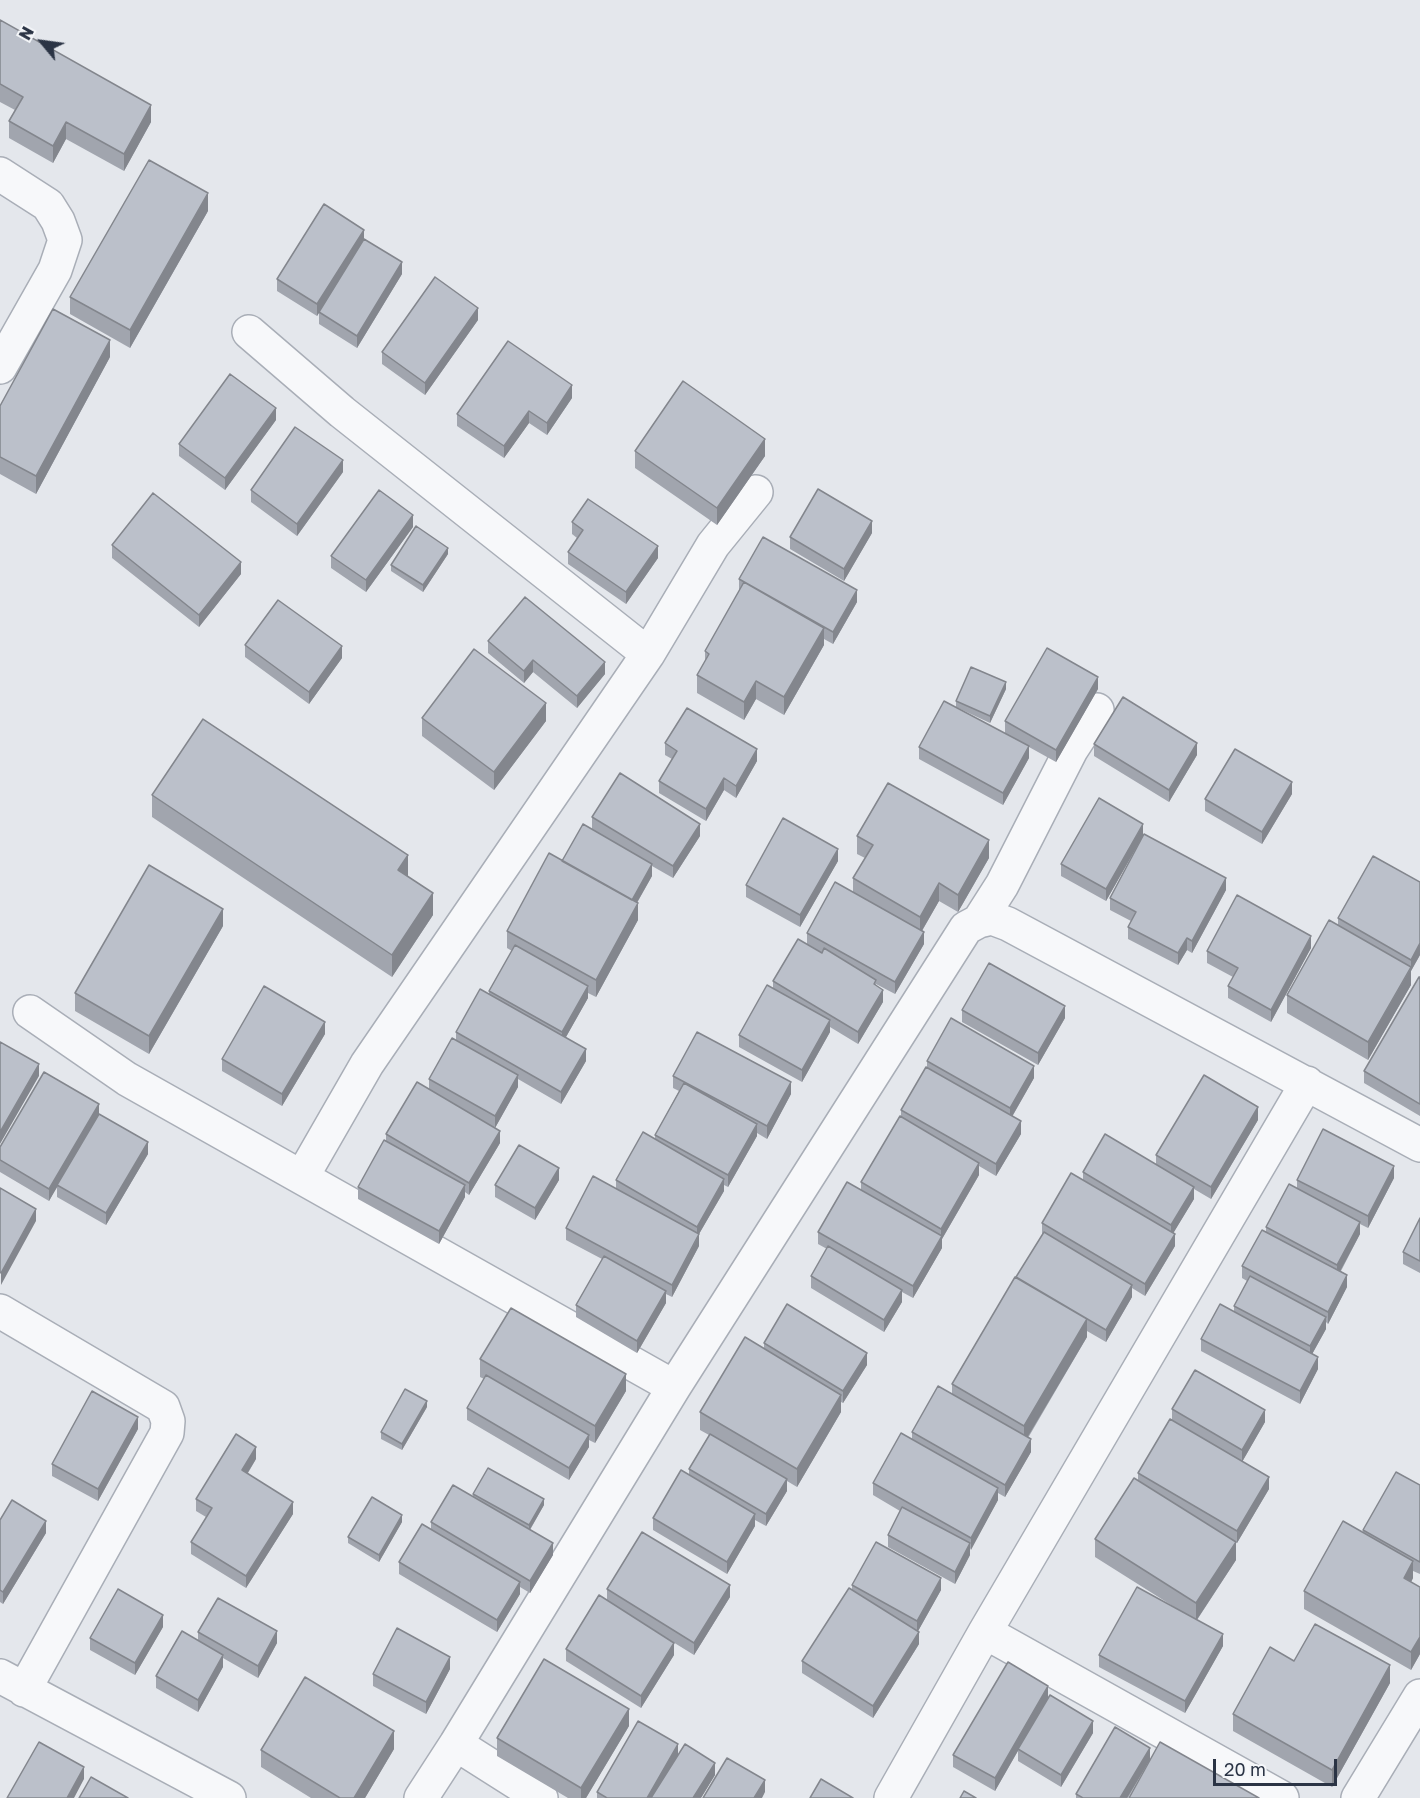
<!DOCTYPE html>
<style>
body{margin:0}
#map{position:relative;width:1420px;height:1798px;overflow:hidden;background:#e4e7ec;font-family:"Golos Text",sans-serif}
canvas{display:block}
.north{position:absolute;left:12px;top:12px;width:60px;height:60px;-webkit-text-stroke:4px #f4f6f9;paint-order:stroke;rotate:299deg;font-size:16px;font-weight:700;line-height:24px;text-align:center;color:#2b3445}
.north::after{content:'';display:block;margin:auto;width:21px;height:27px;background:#2b3445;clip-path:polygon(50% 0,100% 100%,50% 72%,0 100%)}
.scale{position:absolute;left:1213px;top:1759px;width:124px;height:27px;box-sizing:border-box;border:3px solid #2b3445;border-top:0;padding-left:8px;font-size:18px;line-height:21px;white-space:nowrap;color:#2b3445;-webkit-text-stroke:4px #f4f6f9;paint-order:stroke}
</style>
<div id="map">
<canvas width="1420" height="1798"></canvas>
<div class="north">N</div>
<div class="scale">20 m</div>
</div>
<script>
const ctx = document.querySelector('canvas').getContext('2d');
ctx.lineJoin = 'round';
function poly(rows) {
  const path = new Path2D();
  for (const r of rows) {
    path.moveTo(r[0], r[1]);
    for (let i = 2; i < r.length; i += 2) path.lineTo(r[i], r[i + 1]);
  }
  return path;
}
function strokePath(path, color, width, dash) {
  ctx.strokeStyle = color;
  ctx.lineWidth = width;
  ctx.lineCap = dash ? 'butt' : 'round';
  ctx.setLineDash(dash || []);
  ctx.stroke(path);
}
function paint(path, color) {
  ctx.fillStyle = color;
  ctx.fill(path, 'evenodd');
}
const street = poly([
 [0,174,48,205,58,221,65,240,55,270,0,367],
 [249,332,342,412,648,654],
 [979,921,1002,885,1071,750,1097,710],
 [30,1012,127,1079,674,1387],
 [302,1177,367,1064,648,654,713,545,756,492],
 [0,1311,163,1407,168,1421,167,1433,24,1690],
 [985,1632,1282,1798],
 [0,1676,229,1798],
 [456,1744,541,1798],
 [421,1798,456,1744,674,1387,966,928,979,921,992,918,1008,924,1420,1145],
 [891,1798,985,1632,1307,1083],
 [1358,1798,1420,1696]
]);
strokePath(street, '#a9aeb7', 36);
strokePath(street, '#f7f8fa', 33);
paint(poly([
 [0,20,151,122,124,171,66,139,53,163,9,138,9,121,15,110,0,102],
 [208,211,130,348,70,314,70,297],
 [402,274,357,348,319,324,319,313,317,316,277,291,277,279],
 [478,320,425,395,382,364,382,352],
 [110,357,36,494,0,474,0,406],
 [572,398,547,435,529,423,504,458,457,426,457,414],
 [276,420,225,490,179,456,179,444],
 [635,451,765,456,717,525,635,468],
 [343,472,297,536,251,502,251,490],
 [572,522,658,558,626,604,568,564,568,552,577,538,572,534],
 [413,527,366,592,331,568,331,556],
 [872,533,844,581,790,549,790,537],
 [112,545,241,574,199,627,112,558],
 [448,554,423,592,391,571,391,565],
 [739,579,857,602,833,644,824,639,824,645,784,715,756,699,744,720,697,693,697,675,705,662,705,651,739,591],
 [488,641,605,674,577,708,533,672,524,683,488,653],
 [245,645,342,658,309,704,245,657],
 [1006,689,990,723,956,707,956,701],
 [1098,689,1056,762,1029,747,1029,758,1003,805,919,759,919,747,1005,733,1005,721],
 [422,718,546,721,494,790,422,736],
 [665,743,757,761,736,798,724,790,706,821,659,793,659,781,672,759,665,755],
 [1094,744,1197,755,1169,802,1094,756],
 [1292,794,1262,844,1205,811,1205,799],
 [152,795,408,876,433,915,392,977,152,817],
 [592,817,700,836,673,878,652,866,652,876,637,903,638,920,596,997,588,993,588,998,566,1037,586,1061,561,1104,518,1079,518,1087,495,1128,500,1143,469,1195,465,1192,465,1197,439,1244,358,1199,358,1187,386,1141,386,1134,429,1089,429,1079,456,1040,456,1032,489,995,489,991,512,951,507,948,507,931,562,861,615,843,592,829],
 [1143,835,1226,890,1192,953,1187,950,1178,965,1128,939,1128,927,1131,921,1110,910,1110,898,1139,843,1106,901,1061,876,1061,864],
 [857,836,989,858,958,912,939,901,922,931,924,944,895,994,876,984,876,986,883,1002,858,1044,830,1027,830,1032,802,1082,739,1047,739,1035,773,988,773,981,807,945,807,933,853,893,853,878,865,858,857,854],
 [838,861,800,927,746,897,746,885],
 [1420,882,1420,955,1411,971,1411,985,1368,1060,1287,1013,1287,995,1338,925,1338,918],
 [223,926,149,1054,75,1011,75,993],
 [1311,948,1271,1022,1228,998,1228,986,1233,977,1207,963,1207,951],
 [1420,977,1420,1116,1364,1083,1364,1071],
 [962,1010,1065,1018,1038,1065,962,1022],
 [325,1034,282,1106,222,1071,222,1059],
 [927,1061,1034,1078,1012,1117,1021,1134,996,1176,979,1166,979,1175,942,1239,942,1248,913,1298,902,1292,902,1302,884,1332,811,1288,811,1276,827,1249,818,1244,818,1232,861,1190,861,1182,901,1117,901,1110,927,1068],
 [673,1076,791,1094,767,1139,757,1133,757,1136,728,1187,724,1185,724,1191,699,1234,699,1246,672,1297,666,1294,666,1303,637,1353,576,1317,576,1305,602,1259,566,1240,566,1228,616,1188,616,1180,655,1139,655,1135,679,1091,673,1088],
 [99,1114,148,1154,106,1225,57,1197,57,1186,49,1201,0,1172,0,1147],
 [1258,1120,1211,1199,1194,1189,1194,1199,1173,1233,1175,1246,1145,1296,1132,1288,1132,1297,1106,1342,1087,1331,1087,1337,1028,1438,1031,1452,1005,1497,998,1493,998,1500,970,1550,970,1555,955,1584,888,1547,888,1535,900,1511,873,1495,873,1483,912,1439,912,1432,952,1395,952,1384,1042,1235,1042,1223,1083,1180,1083,1172,1156,1165,1156,1155],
 [1394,1178,1368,1228,1360,1224,1360,1234,1341,1271,1347,1287,1328,1324,1326,1322,1326,1329,1312,1354,1318,1369,1300,1404,1201,1351,1201,1339,1234,1311,1234,1306,1247,1281,1242,1278,1242,1266,1266,1232,1266,1227,1297,1188,1297,1180],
 [559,1180,535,1220,495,1197,495,1185],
 [1420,1218,1420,1273,1403,1264,1403,1252],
 [764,1343,867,1365,843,1403,841,1402,841,1412,797,1487,787,1481,787,1491,766,1526,755,1520,755,1526,727,1574,653,1530,653,1518,689,1475,689,1469,709,1435,700,1430,700,1412,764,1348],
 [480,1359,626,1391,595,1443,589,1440,589,1447,569,1480,467,1420,467,1408,484,1379,480,1377],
 [427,1407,402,1450,381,1439,381,1432],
 [1172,1409,1265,1422,1242,1462,1269,1489,1237,1543,1236,1542,1236,1560,1197,1620,1223,1646,1185,1713,1099,1667,1099,1655,1179,1610,1095,1557,1095,1539,1138,1480,1138,1473,1172,1420],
 [138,1429,98,1501,52,1476,52,1464],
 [256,1459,248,1473,293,1514,246,1588,191,1554,191,1542,206,1517,196,1511,196,1499],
 [1420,1485,1420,1574,1413,1571,1413,1578,1411,1582,1420,1587,1420,1654,1411,1670,1304,1609,1304,1591,1363,1532,1363,1530],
 [473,1494,544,1505,530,1530,553,1555,530,1593,520,1587,520,1594,497,1632,399,1574,399,1562,431,1529,431,1522,473,1497],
 [0,1520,46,1533,3,1604,0,1602],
 [402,1522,379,1562,348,1543,348,1537],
 [852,1585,941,1590,918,1631,919,1644,873,1718,802,1673,802,1661,852,1590],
 [607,1589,730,1597,694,1655,647,1626,674,1655,641,1708,566,1661,566,1649,607,1601],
 [163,1627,135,1675,90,1650,90,1638],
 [198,1632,277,1643,258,1678,223,1658,223,1667,198,1712,156,1688,156,1676,198,1640],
 [1294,1661,1390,1683,1332,1787,1233,1731,1233,1714],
 [450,1669,426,1714,373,1686,373,1674],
 [1048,1698,1093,1733,1061,1787,1018,1761,1018,1751,995,1791,953,1767,953,1755],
 [629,1726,586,1798,568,1798,497,1756,497,1738],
 [394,1749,365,1798,311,1798,261,1767,261,1750],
 [678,1755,715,1775,701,1798,597,1798,597,1792],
 [1145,1768,1128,1798,1076,1798,1076,1794]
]), '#a1a5ae');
paint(poly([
 [151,105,151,122,124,171,124,154],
 [66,122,66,139,53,163,53,146],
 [208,193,208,211,130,348,130,330],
 [364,230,364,242,317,316,317,304],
 [402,262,402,274,357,348,357,336],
 [478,308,478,320,425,395,425,383],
 [110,340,110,357,36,494,36,476],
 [572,385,572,398,547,435,547,423],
 [276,408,276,420,225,490,225,478],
 [529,411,529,423,504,458,504,446],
 [765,439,765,456,717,525,717,508],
 [343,460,343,472,297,536,297,524],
 [413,515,413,527,366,592,366,580],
 [872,521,872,533,844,581,844,569],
 [658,546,658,558,626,604,626,592],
 [448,548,448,554,423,592,423,585],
 [241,562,241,574,199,627,199,615],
 [857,590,857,602,833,644,833,632],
 [824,628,824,645,784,715,784,697],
 [342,646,342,658,309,704,309,692],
 [533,660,533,672,524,683,524,671],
 [605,662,605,674,577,708,577,696],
 [1098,677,1098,689,1056,762,1056,750],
 [756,681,756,699,744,720,744,702],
 [1006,682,1006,689,990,723,990,716],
 [546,703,546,721,494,790,494,772],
 [1197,743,1197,755,1169,802,1169,790],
 [1029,746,1029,758,1003,805,1003,793],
 [757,749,757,761,736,798,736,786],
 [724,778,724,790,706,821,706,809],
 [1292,782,1292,794,1262,844,1262,832],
 [700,824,700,836,673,878,673,866],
 [1143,824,1143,836,1106,901,1106,889],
 [989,840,989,858,958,912,958,895],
 [838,849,838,861,800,927,800,915],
 [408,855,408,878,398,870],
 [652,864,652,876,631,913,631,901],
 [1226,878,1226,890,1192,953,1192,941],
 [939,883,939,901,920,934,920,917],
 [433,893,433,915,392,977,392,955],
 [638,903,638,920,596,997,596,980],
 [223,909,223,926,149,1054,149,1036],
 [924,932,924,944,895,994,895,982],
 [1311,936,1311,948,1271,1022,1271,1010],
 [1187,938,1187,950,1178,965,1178,953],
 [1420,943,1420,955,1411,971,1411,985,1368,1060,1368,1042,1411,968,1411,960],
 [588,986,588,998,562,1044,562,1032],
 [883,990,883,1002,858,1044,858,1032],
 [1065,1006,1065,1018,1038,1065,1038,1053],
 [830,1020,830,1032,802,1082,802,1070],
 [325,1022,325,1034,282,1106,282,1094],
 [586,1049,586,1061,561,1104,561,1092],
 [39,1064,39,1076,0,1144,0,1132],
 [1034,1066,1034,1078,1010,1120,1010,1108],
 [518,1075,518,1087,495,1128,495,1116],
 [791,1082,791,1094,767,1139,767,1126],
 [99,1104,99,1116,49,1201,49,1189],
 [1258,1107,1258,1120,1211,1199,1211,1187],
 [1021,1121,1021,1134,996,1176,996,1164],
 [757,1124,757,1136,728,1187,728,1175],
 [500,1131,500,1143,469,1195,469,1183],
 [148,1142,148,1154,106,1225,106,1213],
 [979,1163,979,1175,942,1239,942,1248,913,1298,913,1286,941,1237,941,1229],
 [1394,1166,1394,1178,1368,1228,1368,1216],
 [559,1168,559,1180,535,1220,535,1208],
 [724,1179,724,1191,699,1234,699,1246,672,1297,672,1285,697,1239,697,1227],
 [465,1185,465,1197,439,1244,439,1231],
 [1194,1187,1194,1199,1171,1237,1171,1225],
 [36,1209,36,1221,1,1285,1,1273],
 [1360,1222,1360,1234,1337,1277,1337,1265],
 [1175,1234,1175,1246,1145,1296,1145,1284],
 [1347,1275,1347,1287,1328,1324,1328,1312],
 [1132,1285,1132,1297,1106,1342,1106,1330],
 [902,1290,902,1302,884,1332,884,1320],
 [666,1291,666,1303,637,1353,637,1341],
 [1326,1317,1326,1329,1310,1358,1310,1346],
 [1087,1319,1087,1337,1024,1443,1024,1426],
 [867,1353,867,1365,843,1403,843,1391],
 [1318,1357,1318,1369,1300,1404,1300,1391],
 [626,1374,626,1391,595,1443,595,1426],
 [841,1395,841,1412,797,1487,797,1469],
 [427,1401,427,1407,402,1450,402,1444],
 [1265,1410,1265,1422,1242,1462,1242,1450],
 [138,1417,138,1429,98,1501,98,1489],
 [589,1435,589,1447,569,1480,569,1468],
 [1031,1439,1031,1452,1005,1497,1005,1485],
 [256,1447,256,1459,242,1482,242,1470],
 [1269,1477,1269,1489,1237,1543,1237,1531],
 [787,1479,787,1491,766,1526,766,1514],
 [998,1488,998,1500,971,1550,971,1538],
 [544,1499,544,1505,529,1531,529,1525],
 [293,1502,293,1514,246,1588,246,1576],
 [755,1514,755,1526,727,1574,727,1562],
 [402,1515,402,1522,379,1562,379,1555],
 [46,1521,46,1533,3,1604,3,1592],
 [1236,1542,1236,1560,1196,1621,1196,1603],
 [553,1543,553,1555,530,1593,530,1581],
 [970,1543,970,1555,955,1584,955,1572],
 [1413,1561,1413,1578,1404,1596,1404,1578],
 [941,1578,941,1590,917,1633,917,1621],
 [520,1582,520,1594,497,1632,497,1620],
 [730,1585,730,1597,694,1655,694,1643],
 [163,1615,163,1627,135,1675,135,1663],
 [277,1631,277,1643,258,1678,258,1666],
 [919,1632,919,1644,873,1718,873,1706],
 [1223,1634,1223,1646,1185,1713,1185,1701],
 [1420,1637,1420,1654,1411,1670,1411,1652],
 [674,1643,674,1655,641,1708,641,1696],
 [223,1655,223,1667,198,1712,198,1700],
 [450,1657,450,1669,426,1714,426,1702],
 [1390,1665,1390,1683,1332,1787,1332,1770],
 [1048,1686,1048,1698,995,1791,995,1778],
 [629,1709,629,1726,586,1798,581,1798,581,1788],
 [1093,1721,1093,1733,1061,1787,1061,1775],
 [394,1731,394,1749,365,1798,354,1798],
 [678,1744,678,1756,654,1798,647,1798],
 [1150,1748,1150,1760,1127,1798,1120,1798],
 [715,1763,715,1775,701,1798,693,1798],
 [84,1767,84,1779,74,1798,67,1798],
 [765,1780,765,1792,762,1798,754,1798]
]), '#83868d');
const building = poly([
 [0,20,151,105,124,154,66,122,53,146,9,121,23,97,0,84,0,20],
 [149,160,208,193,130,330,70,297,149,160],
 [324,204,364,230,317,304,277,279,324,204],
 [364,239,402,262,357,336,319,312,364,239],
 [435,277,478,308,425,383,382,352,435,277],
 [53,309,110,340,36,476,0,457,0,406,53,309],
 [508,341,572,385,547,423,529,411,504,446,457,414,508,341],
 [230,374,276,408,225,478,179,444,230,374],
 [683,381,765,439,717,508,635,451,683,381],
 [295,427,343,460,297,524,251,490,295,427],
 [818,489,872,521,844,569,790,537,818,489],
 [379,490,413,515,366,580,331,556,379,490],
 [153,493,241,562,199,615,112,545,153,493],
 [588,499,658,546,626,592,568,552,583,530,572,522,588,499],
 [416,526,448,548,423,585,391,565,416,526],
 [763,537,857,590,833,632,739,579,763,537],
 [744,582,824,628,784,697,756,681,744,702,697,675,709,654,705,651,744,582],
 [525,597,605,662,577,696,533,660,524,671,488,641,525,597],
 [278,600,342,646,309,692,245,645,278,600],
 [1047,648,1098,677,1056,750,1005,721,1047,648],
 [474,649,546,703,494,772,422,718,474,649],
 [971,667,1006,682,990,716,956,701,971,667],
 [1123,697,1197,743,1169,790,1094,744,1123,697],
 [944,701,1029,746,1003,793,919,747,944,701],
 [687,708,757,749,736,786,724,778,706,809,659,781,677,751,665,743,687,708],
 [203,719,408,855,398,870,433,893,392,955,152,795,203,719],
 [1235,749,1292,782,1262,832,1205,799,1235,749],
 [620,773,700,824,673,866,592,817,620,773],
 [888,783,989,840,958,895,939,883,920,917,853,878,873,845,857,836,888,783],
 [1099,798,1143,824,1106,889,1061,864,1099,798],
 [783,818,838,849,800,915,746,885,783,818],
 [583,824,652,864,632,900,562,861,583,824],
 [1144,834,1226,878,1192,941,1187,938,1178,953,1128,927,1136,912,1110,898,1144,834],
 [549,853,638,903,596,980,507,931,549,853],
 [1373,856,1420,882,1420,943,1411,960,1338,918,1373,856],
 [149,865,223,909,149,1036,75,993,149,865],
 [835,882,924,932,895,982,807,933,835,882],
 [1237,895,1311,936,1271,1010,1228,986,1238,968,1207,951,1237,895],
 [1329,920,1411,967,1368,1042,1287,995,1329,920],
 [798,939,822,953,824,948,876,980,874,984,883,990,858,1032,773,981,798,939],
 [515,945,588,986,562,1032,489,991,515,945],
 [989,963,1065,1006,1038,1053,962,1010,989,963],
 [1419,977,1420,977,1420,1104,1364,1071,1419,977],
 [767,985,830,1020,802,1070,739,1035,767,985],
 [264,986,325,1022,282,1094,222,1059,264,986],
 [480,989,586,1049,561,1092,456,1032,480,989],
 [951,1018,1034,1066,1010,1108,927,1061,951,1018],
 [697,1032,791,1082,767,1126,673,1076,697,1032],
 [452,1038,518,1075,495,1116,429,1079,452,1038],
 [0,1042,39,1064,0,1132,0,1042],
 [926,1067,1021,1121,996,1164,901,1110,926,1067],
 [44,1072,99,1104,49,1189,0,1160,0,1147,44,1072],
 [1204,1075,1258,1107,1211,1187,1156,1155,1204,1075],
 [417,1082,500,1131,469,1183,386,1134,417,1082],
 [684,1083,757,1124,728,1175,655,1135,684,1083],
 [99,1114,148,1142,106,1213,57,1185,99,1114],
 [900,1116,979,1163,941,1229,861,1182,900,1116],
 [1323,1129,1394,1166,1368,1216,1297,1180,1323,1129],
 [643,1132,724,1179,697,1227,616,1180,643,1132],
 [1105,1134,1194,1187,1171,1225,1083,1172,1105,1134],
 [384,1140,465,1185,439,1231,358,1187,384,1140],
 [519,1145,559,1168,535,1208,495,1185,519,1145],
 [1071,1173,1175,1234,1145,1284,1042,1223,1071,1173],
 [593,1176,699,1234,672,1285,566,1228,593,1176],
 [847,1182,942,1236,913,1286,818,1232,847,1182],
 [1289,1184,1360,1222,1337,1265,1266,1227,1289,1184],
 [0,1188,36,1209,1,1273,0,1272,0,1188],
 [1420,1218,1420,1261,1403,1252,1420,1218],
 [1262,1230,1347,1275,1328,1312,1242,1266,1262,1230],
 [1044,1232,1132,1285,1106,1330,1016,1277,1044,1232],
 [828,1246,902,1290,884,1320,811,1276,828,1246],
 [604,1256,666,1291,637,1341,576,1305,604,1256],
 [1250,1276,1326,1317,1310,1346,1234,1306,1250,1276],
 [1015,1277,1087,1319,1024,1426,952,1384,1015,1277],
 [787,1304,867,1353,843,1391,764,1343,787,1304],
 [1220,1304,1318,1357,1300,1391,1201,1339,1220,1304],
 [511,1308,626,1374,595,1426,480,1359,511,1308],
 [745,1337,841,1395,797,1469,700,1412,745,1337],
 [1195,1370,1265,1410,1242,1450,1172,1409,1195,1370],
 [486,1375,589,1435,569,1468,467,1408,486,1375],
 [938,1386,1031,1439,1005,1485,912,1432,938,1386],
 [405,1389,427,1401,402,1444,381,1432,405,1389],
 [92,1391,138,1417,98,1489,52,1464,92,1391],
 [1170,1419,1269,1477,1237,1531,1138,1473,1170,1419],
 [901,1433,998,1488,971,1538,873,1483,901,1433],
 [236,1434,256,1447,242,1470,293,1502,246,1576,191,1542,212,1508,196,1499,236,1434],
 [710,1434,787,1479,766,1514,689,1469,710,1434],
 [488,1468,544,1499,529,1525,473,1494,488,1468],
 [681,1470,755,1514,727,1562,653,1518,681,1470],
 [1396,1472,1420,1485,1420,1562,1363,1530,1396,1472],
 [1134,1478,1236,1542,1196,1603,1095,1539,1134,1478],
 [453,1485,553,1543,530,1581,431,1522,453,1485],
 [372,1497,402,1515,379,1555,348,1537,372,1497],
 [12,1500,46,1521,3,1592,0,1590,0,1520,12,1500],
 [902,1507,970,1543,955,1572,888,1535,902,1507],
 [1343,1521,1413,1561,1404,1578,1420,1587,1420,1637,1411,1652,1304,1591,1343,1521],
 [422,1524,520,1582,497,1620,399,1562,422,1524],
 [642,1532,730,1585,694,1643,607,1589,642,1532],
 [876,1542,941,1578,917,1621,852,1585,876,1542],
 [1137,1587,1223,1634,1185,1701,1099,1655,1137,1587],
 [849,1588,919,1632,873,1706,802,1661,849,1588],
 [118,1589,163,1615,135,1663,90,1638,118,1589],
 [599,1595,674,1643,641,1696,566,1649,599,1595],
 [218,1598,277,1631,258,1666,198,1632,218,1598],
 [1315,1624,1390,1665,1332,1770,1233,1714,1270,1647,1294,1661,1315,1624],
 [397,1628,450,1657,426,1702,373,1674,397,1628],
 [182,1631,223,1655,198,1700,156,1676,182,1631],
 [544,1659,629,1709,581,1788,497,1738,544,1659],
 [1008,1662,1048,1686,995,1778,953,1755,1008,1662],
 [305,1677,394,1731,354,1798,340,1798,261,1750,305,1677],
 [1050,1695,1093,1721,1061,1775,1018,1749,1050,1695],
 [638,1721,678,1744,647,1798,607,1798,597,1792,638,1721],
 [1115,1727,1150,1748,1120,1798,1083,1798,1076,1794,1115,1727],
 [39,1742,84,1767,67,1798,7,1798,39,1742],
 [1160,1742,1259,1798,1129,1798,1160,1742],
 [685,1744,715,1763,693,1798,651,1798,685,1744],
 [727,1758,765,1780,754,1798,703,1798,727,1758],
 [91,1777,128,1798,79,1798,91,1777],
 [821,1779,853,1798,810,1798,821,1779],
 [964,1791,976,1798,960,1798,964,1791]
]);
paint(building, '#bbc0ca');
strokePath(building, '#83868d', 1.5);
</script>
